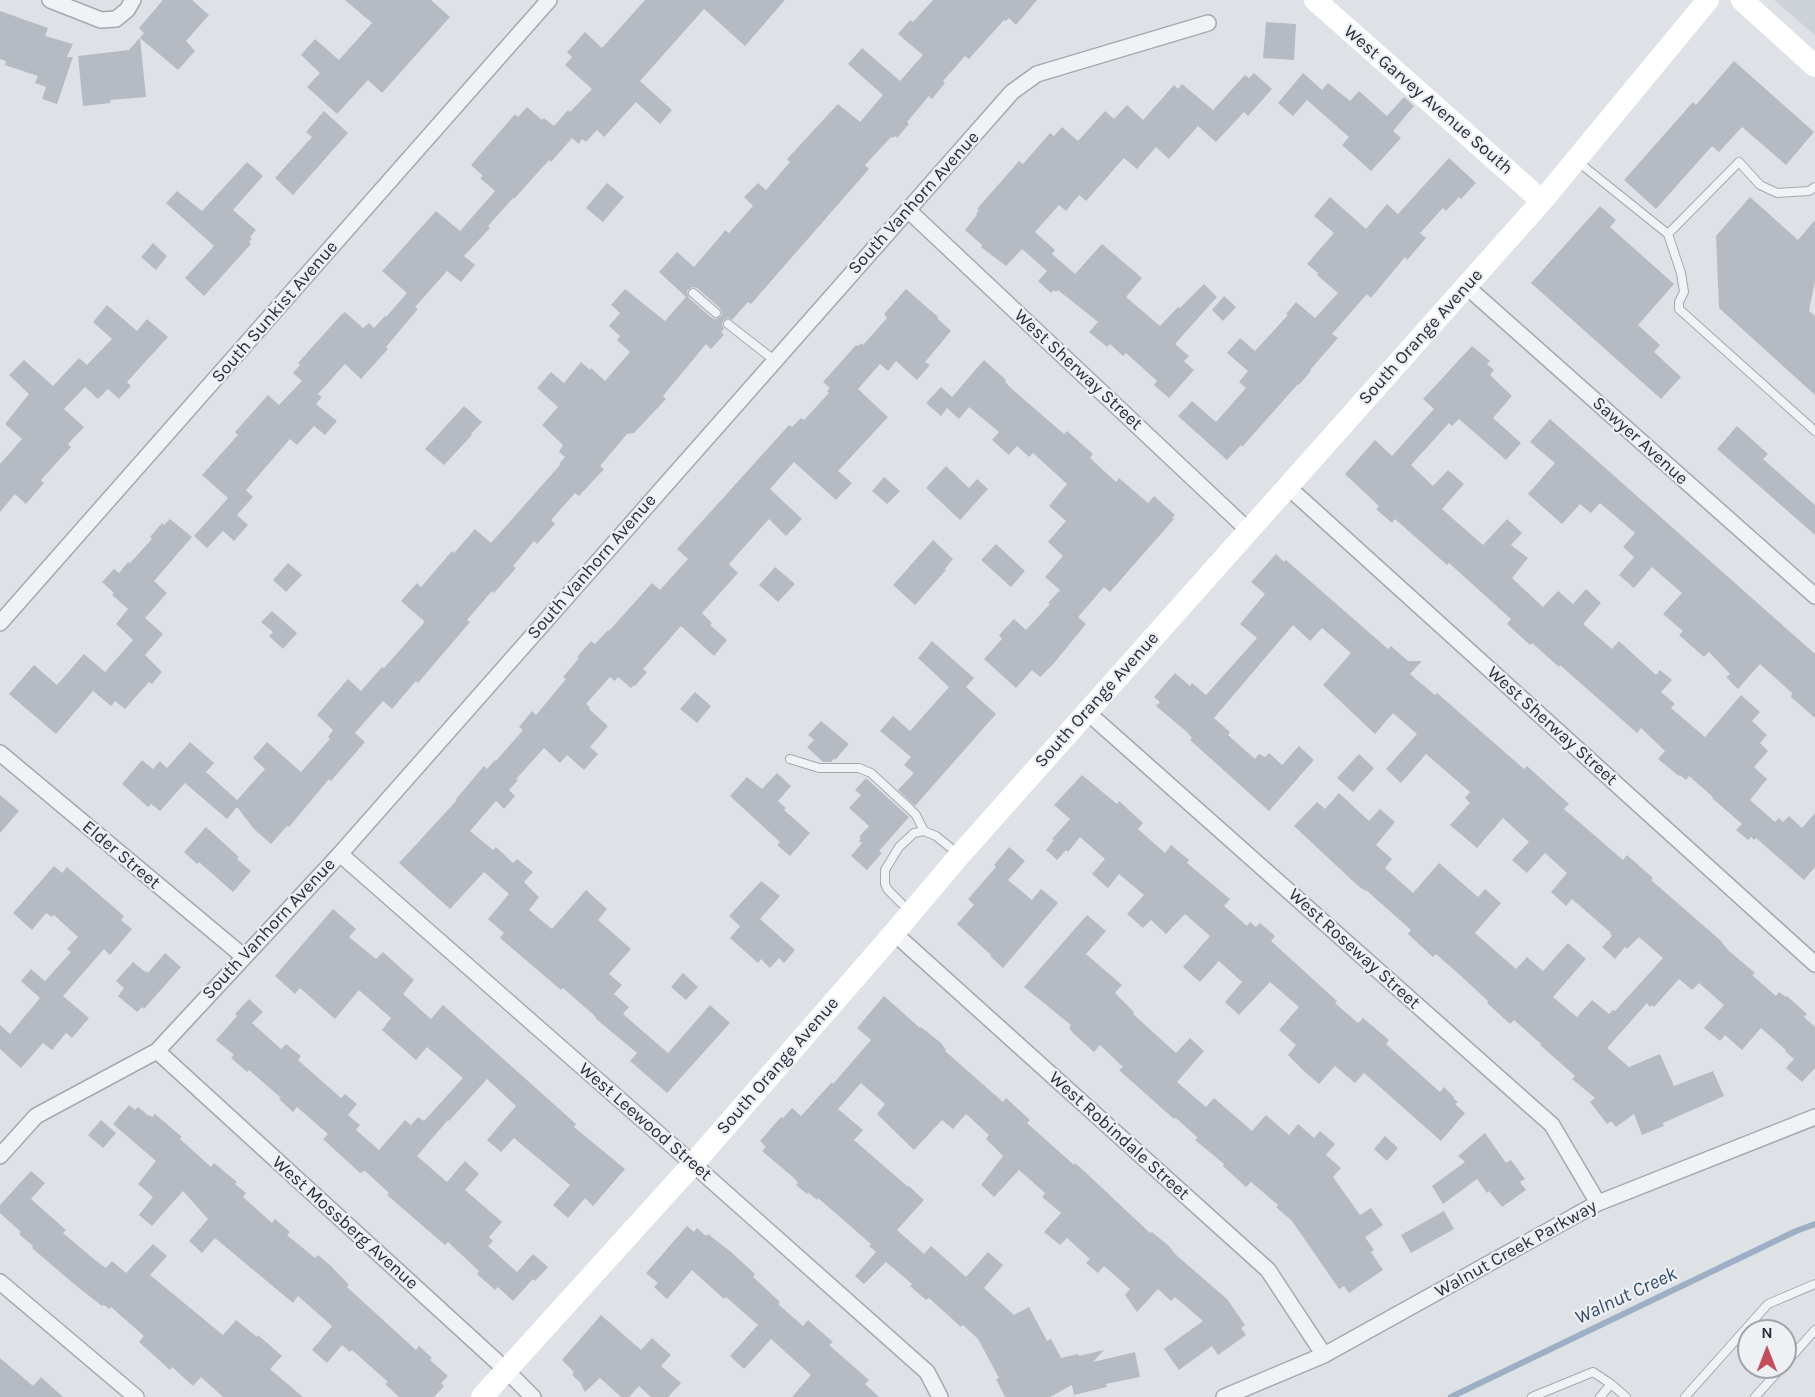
<!DOCTYPE html>
<style>
body{margin:0}
#map{position:relative;width:1815px;height:1397px;overflow:hidden;background:#dee2e7;font-family:Karla,sans-serif}
canvas{display:block}
.north{position:absolute;left:1737px;top:1319px;width:60px;height:60px;box-sizing:border-box;background:#eef0f4;border:2px solid #9fa3aa;border-radius:50%;rotate:0deg;font-size:16px;font-weight:700;line-height:24px;text-align:center;color:#29303c}
.north::after{content:'';display:block;margin:auto;width:21px;height:27px;background:#c34c5d;clip-path:polygon(50% 0,100% 100%,50% 72%,0 100%)}
</style>
<div id="map">
<canvas width="1815" height="1397"></canvas>
<div class="north">N</div>
</div>
<script>
const ctx = document.querySelector('canvas').getContext('2d');
ctx.lineJoin = 'round';
function paint(path, color) {
  ctx.fillStyle = color;
  ctx.fill(path, 'evenodd');
}
function poly(rows) {
  const path = new Path2D();
  for (const r of rows) {
    path.moveTo(r[0], r[1]);
    for (let i = 2; i < r.length; i += 2) path.lineTo(r[i], r[i + 1]);
  }
  return path;
}
function strokePath(path, color, width, dash) {
  ctx.strokeStyle = color;
  ctx.lineWidth = width;
  ctx.lineCap = dash ? 'butt' : 'round';
  ctx.setLineDash(dash || []);
  ctx.stroke(path);
}
function write(font, color, halo, rows, align = 'center') {
  ctx.font = font + ' Karla,sans-serif';
  ctx.lineWidth = 4.5;
  ctx.setLineDash([]);
  ctx.textBaseline = 'middle';
  ctx.strokeStyle = halo;
  ctx.fillStyle = color;
  for (const [text, x, y, turn = 0] of rows) {
    ctx.save();
    ctx.translate(x, y);
    ctx.rotate((+turn || 0) * Math.PI / 180);
    ctx.textAlign = isNaN(turn) ? turn : align;
    if (halo) ctx.strokeText(text, 0, 0);
    ctx.fillText(text, 0, 0);
    ctx.restore();
  }
}
paint(poly([
 [1774,0,1815,0,1815,35]
]), '#cdd1d8');
strokePath(poly([
 [1451,1397,1796,1231,1815,1224]
]), '#9cafc4', 6);
paint(poly([
 [163,0,192,0,209,15,186,41,195,51,178,70,140,38,146,97,110,100,111,103,83,106,78,56,129,50,144,33,139,28],
 [345,0,431,0,450,17,382,93,368,80,337,114,307,87,320,73,301,55,315,39,339,60,372,23],
 [645,0,785,0,745,46,704,9,640,81,672,110,660,124,636,102,604,137,597,130,586,142,582,139,579,144,572,138,551,162,549,160,514,199,513,198,488,226,490,228,464,256,475,265,461,282,447,271,415,307,418,309,386,347,388,349,361,379,345,364,318,394,322,397,316,404,337,421,325,435,314,426,297,445,290,439,246,490,253,497,237,515,248,525,234,541,223,531,207,548,194,536,228,498,202,475,238,435,235,432,268,395,279,405,302,381,293,373,300,365,298,363,341,315,345,312,363,328,369,323,374,328,385,316,386,317,407,293,382,271,436,211,460,231,495,191,480,178,483,176,471,165,515,114,518,117,527,107,542,120,544,118,554,126,568,110,570,112,592,89,565,65,572,57,567,52,585,32,602,48],
 [933,0,1037,0,1016,25,1009,18,1006,21,1004,20,969,59,965,56,943,81,945,83,932,99,929,96,907,122,909,124,897,138,895,136,892,138,891,137,865,165,869,169,751,304,748,302,732,320,728,318,724,320,722,324,724,329,721,332,724,335,711,349,706,344,663,396,666,399,634,433,627,434,600,466,604,469,579,496,575,493,551,520,555,524,537,544,534,541,513,566,516,568,494,593,492,591,467,620,470,622,418,683,416,681,392,709,383,701,355,733,365,742,331,781,329,779,289,827,287,826,271,844,254,829,237,807,227,819,185,783,160,811,151,804,148,807,122,784,142,760,153,769,160,761,167,768,190,742,214,763,206,772,237,800,265,769,253,758,267,742,301,772,330,739,328,737,333,730,317,715,348,679,361,691,382,667,384,668,423,624,424,621,401,601,417,583,421,587,452,551,454,553,475,529,491,543,560,465,559,464,565,457,559,452,563,445,542,425,558,407,537,388,551,372,564,383,581,362,590,370,591,368,605,381,630,352,617,340,620,336,609,326,620,313,611,305,625,289,665,321,686,297,659,272,677,252,694,267,724,232,725,230,729,233,753,206,744,197,758,183,766,190,790,162,787,159,837,105,838,104,860,122,883,95,848,64,862,48,900,81,923,55,898,34,910,20,913,22],
 [692,287,697,288,720,308,722,314,720,317,715,319,712,318,689,298,687,291],
 [0,11,48,28,45,36,73,44,67,57,73,57,57,104,42,99,46,87,35,83,38,76,5,65,6,61,0,59],
 [1266,22,1296,24,1294,60,1263,58],
 [1734,61,1814,132,1786,165,1742,127,1719,152,1712,146,1656,209,1624,180,1693,102,1696,105],
 [1254,73,1272,89,1248,116,1244,112,1216,142,1198,126,1169,159,1156,147,1137,169,1124,158,1086,201,1079,195,1066,211,1059,205,1035,232,1055,250,1052,254,1075,274,1102,244,1142,278,1126,297,1160,326,1178,307,1180,308,1204,284,1217,297,1175,344,1189,356,1184,361,1194,370,1169,398,1154,385,1157,381,1126,353,1123,356,1110,344,1107,347,1089,332,1098,322,1058,290,1056,292,1054,290,1051,293,1038,281,1047,271,1022,249,1006,266,981,247,982,245,965,230,977,215,976,214,979,210,977,209,1019,161,1023,164,1050,133,1054,136,1062,127,1078,141,1105,111,1114,119,1127,105,1143,120,1174,85,1178,89,1182,84,1213,110,1245,75,1249,78],
 [1303,73,1322,90,1328,83,1350,101,1359,91,1387,116,1404,97,1414,106,1393,131,1401,138,1371,171,1342,145,1349,137,1307,100,1293,116,1278,103],
 [324,111,348,133,293,195,275,178,312,137,306,132],
 [1449,158,1476,183,1461,199,1459,197,1446,211,1443,208,1420,233,1426,238,1407,260,1405,257,1371,298,1367,294,1332,334,1338,338,1310,370,1311,371,1299,385,1298,384,1242,447,1241,445,1227,460,1178,416,1192,401,1216,422,1246,388,1239,382,1248,371,1227,353,1240,338,1255,351,1288,315,1286,314,1296,302,1315,318,1338,293,1317,275,1318,273,1307,264,1334,233,1314,216,1330,197,1366,229,1387,204,1398,214],
 [247,162,263,176,233,210,256,230,250,237,252,238,249,242,251,244,204,296,185,278,214,246,166,203,177,191,202,211],
 [607,183,624,197,603,222,586,208],
 [1750,197,1798,240,1815,220,1815,281,1809,311,1815,316,1815,395,1719,308,1716,236],
 [1600,206,1616,220,1610,227,1674,284,1638,325,1660,345,1654,352,1681,377,1661,399,1531,283],
 [153,243,167,256,156,270,141,257],
 [906,289,938,317,937,318,951,331,925,362,930,365,917,380,896,361,888,371,880,364,858,389,888,417,838,471,852,483,836,500,794,462,770,489,802,519,786,536,769,519,729,564,738,573,702,613,712,623,710,625,727,640,714,656,681,626,643,669,647,672,635,686,634,685,631,688,618,677,615,681,610,677,586,704,590,707,589,709,608,726,590,747,598,754,584,770,567,755,560,763,544,748,516,779,518,780,509,790,515,796,504,809,496,801,470,831,493,850,496,847,513,863,517,859,533,872,524,882,539,897,529,910,552,929,586,890,607,909,598,920,631,949,609,974,622,985,614,994,629,1007,623,1014,668,1053,710,1005,730,1023,667,1093,630,1061,637,1053,595,1018,596,1017,563,988,561,990,500,938,504,933,488,919,509,894,484,872,450,909,399,863,457,800,456,799,484,766,487,769,495,760,496,761,523,730,519,727,532,711,536,715,566,679,563,677,579,658,577,657,591,641,595,644,608,630,609,631,652,583,660,590,688,559,677,549,789,425,792,427,801,418,804,420,829,393,827,391,830,388,823,382,856,345,858,346,861,343,863,345,887,318,884,314],
 [1224,296,1236,307,1223,321,1212,310],
 [107,305,137,331,147,319,168,337,127,382,131,386,119,399,108,389,98,399,85,387,64,409,84,427,68,444,71,447,41,480,44,483,26,504,15,494,0,512,0,464,22,439,5,424,29,394,9,375,24,360,53,386,79,358,87,365,112,339,93,322],
 [1472,346,1490,361,1487,364,1494,370,1490,375,1512,396,1493,418,1521,443,1506,460,1459,419,1452,426,1449,423,1411,465,1433,486,1448,470,1464,484,1442,509,1483,545,1507,519,1522,533,1511,545,1528,558,1512,578,1543,607,1558,591,1573,604,1586,589,1601,603,1583,624,1612,649,1619,641,1656,675,1660,670,1672,680,1661,692,1675,704,1671,708,1705,737,1741,695,1760,712,1752,721,1767,735,1760,743,1768,751,1754,767,1767,779,1750,800,1775,822,1779,818,1783,822,1789,816,1802,828,1815,813,1815,867,1804,880,1756,838,1754,840,1751,837,1748,840,1736,830,1742,824,1712,798,1713,797,1689,776,1686,780,1680,775,1679,776,1658,759,1665,751,1641,728,1637,733,1560,665,1559,667,1532,643,1530,645,1507,624,1511,619,1449,563,1447,565,1395,519,1392,523,1376,509,1379,506,1345,474,1375,440,1392,456,1434,409,1423,399],
 [984,360,1006,380,1005,382,1013,390,1064,434,1067,431,1093,454,1090,458,1116,482,1119,478,1148,503,1154,496,1175,515,1172,518,1174,519,1110,592,1104,587,1078,617,1086,624,1055,662,1040,677,1032,670,1016,688,984,659,1002,639,999,635,1014,619,1026,630,1050,604,1048,603,1060,590,1045,577,1063,556,1048,542,1066,521,1049,506,1067,484,1033,453,1029,457,1017,446,1009,455,992,440,999,432,969,407,959,419,947,408,941,416,926,403,941,387,952,397],
 [464,406,482,422,471,434,472,435,444,465,425,449],
 [1550,419,1815,654,1815,718,1791,697,1792,693,1760,664,1738,689,1726,677,1730,674,1709,652,1704,657,1679,635,1683,631,1663,614,1682,593,1652,567,1634,588,1619,575,1634,557,1623,547,1635,533,1600,503,1591,513,1580,504,1562,524,1528,494,1555,463,1530,442],
 [1737,426,1768,454,1763,459,1815,505,1815,535,1717,449],
 [946,466,969,488,977,479,988,489,960,520,926,488],
 [884,477,900,491,887,504,872,491],
 [170,519,192,537,154,581,167,593,145,618,163,634,145,655,162,672,152,684,149,682,125,709,115,701,111,706,93,691,56,734,9,694,34,665,57,685,84,654,105,672,133,640,116,624,128,609,112,595,114,593,102,582,114,569,119,573,128,562,130,563,152,539,150,537,162,523,164,525],
 [933,540,953,559,945,569,946,570,915,605,893,585],
 [996,544,1025,571,1011,587,981,560],
 [1276,554,1284,562,1286,560,1388,649,1391,646,1408,661,1422,661,1410,674,1435,695,1437,693,1524,769,1527,766,1569,804,1564,809,1623,860,1627,855,1653,878,1651,880,1720,940,1728,950,1755,973,1752,975,1776,996,1779,992,1786,997,1787,996,1807,1014,1804,1017,1815,1027,1815,1068,1802,1082,1786,1068,1794,1059,1785,1051,1786,1050,1761,1028,1742,1050,1725,1035,1720,1041,1704,1028,1724,1005,1699,983,1692,990,1679,979,1654,1007,1652,1005,1650,1007,1647,1003,1607,1048,1629,1067,1660,1054,1674,1086,1713,1071,1724,1096,1663,1123,1664,1126,1642,1135,1634,1114,1616,1127,1611,1121,1607,1124,1590,1102,1595,1098,1572,1079,1575,1076,1540,1045,1541,1044,1514,1020,1510,1024,1487,1003,1488,1001,1461,976,1436,954,1433,957,1408,934,1411,930,1366,890,1365,891,1356,884,1294,826,1317,802,1325,809,1339,793,1369,821,1380,809,1395,822,1376,845,1392,859,1385,868,1413,893,1439,863,1478,897,1485,889,1501,903,1475,933,1516,969,1527,957,1543,971,1568,943,1586,959,1553,997,1577,1017,1592,1000,1609,1014,1613,1010,1615,1011,1663,958,1639,937,1627,949,1625,947,1615,959,1602,947,1612,936,1610,934,1611,933,1572,899,1566,906,1551,892,1567,873,1545,853,1527,873,1512,860,1529,842,1503,818,1477,848,1450,825,1470,803,1465,798,1470,792,1426,754,1401,783,1386,769,1417,734,1393,713,1375,734,1323,685,1351,653,1322,628,1310,641,1293,625,1214,718,1230,732,1228,735,1255,759,1259,754,1265,757,1269,753,1282,765,1299,746,1314,760,1269,811,1190,740,1192,738,1187,732,1156,706,1160,702,1154,697,1175,673,1190,686,1192,683,1206,695,1257,638,1240,624,1265,594,1251,582],
 [288,563,302,575,286,592,273,580],
 [775,567,795,584,778,602,759,585],
 [272,611,297,633,283,649,269,636,273,632,261,622],
 [932,641,974,678,966,687,996,714,915,806,898,790,914,773,904,765,911,757,880,731,893,716,910,731,949,687,918,658],
 [695,692,711,706,697,723,680,709],
 [821,721,849,744,835,760,834,758,831,762,823,762,807,747,814,740,808,735],
 [1359,754,1374,768,1353,792,1337,778],
 [777,773,791,786,778,801,786,808,784,810,810,833,790,856,777,845,780,842,730,796,747,777,762,789],
 [1082,775,1117,804,1119,801,1143,823,1138,829,1165,853,1171,845,1189,860,1187,863,1230,899,1224,906,1247,926,1250,922,1256,927,1260,923,1275,936,1271,941,1337,1001,1335,1003,1358,1023,1363,1018,1389,1040,1386,1044,1440,1092,1444,1087,1454,1097,1453,1098,1458,1102,1455,1104,1465,1113,1441,1141,1364,1073,1355,1083,1335,1066,1319,1084,1304,1071,1288,1055,1296,1045,1279,1030,1299,1007,1270,982,1239,1015,1225,1002,1242,982,1219,961,1200,982,1183,967,1210,936,1185,914,1166,934,1151,920,1143,928,1127,914,1144,895,1119,874,1108,888,1092,874,1105,859,1080,837,1068,852,1066,850,1057,860,1046,850,1054,840,1052,839,1070,819,1054,805],
 [866,778,909,817,879,851,882,853,867,870,851,856,862,843,859,841,861,838,859,837,869,826,849,808,861,795,855,790],
 [0,795,19,811,0,833],
 [206,827,239,857,237,859,251,871,233,892,199,862,197,864,184,852],
 [1009,847,1025,861,1008,880,1032,900,1041,889,1058,903,1003,968,990,956,991,955,957,924,974,905,968,899,996,867,994,865],
 [54,866,62,873,67,867,124,916,121,920,132,929,110,955,104,949,63,996,89,1018,72,1038,66,1033,52,1050,43,1043,21,1068,0,1049,0,1025,10,1034,40,998,21,981,31,969,45,981,71,952,67,949,78,937,54,915,52,917,46,913,32,930,13,913],
 [761,881,780,896,760,919,795,950,784,963,779,958,770,968,761,959,758,963,730,938,740,926,729,916],
 [333,909,356,929,349,937,376,959,383,952,414,980,403,994,431,1019,443,1005,576,1124,574,1127,625,1169,593,1206,585,1198,568,1218,553,1205,570,1185,514,1138,501,1152,487,1140,516,1106,487,1079,449,1121,448,1120,417,1156,447,1182,465,1161,479,1174,465,1190,502,1222,489,1237,493,1241,488,1246,517,1272,533,1254,548,1267,535,1281,533,1279,513,1301,498,1287,495,1290,477,1274,479,1271,448,1242,445,1245,387,1195,389,1193,365,1171,360,1173,323,1139,328,1134,297,1107,293,1112,279,1099,281,1098,249,1070,247,1072,231,1058,234,1055,216,1040,237,1016,235,1014,249,999,263,1012,252,1023,281,1049,286,1044,301,1056,298,1060,341,1098,345,1094,357,1104,348,1115,360,1125,356,1130,379,1150,405,1120,411,1125,418,1117,424,1121,463,1078,427,1047,416,1060,382,1030,391,1018,359,990,335,1019,300,988,295,994,275,976],
 [1087,915,1106,931,1086,954,1122,985,1115,993,1134,1012,1133,1014,1176,1053,1190,1038,1204,1051,1177,1082,1206,1107,1214,1098,1252,1131,1266,1115,1289,1135,1298,1124,1314,1138,1320,1131,1335,1144,1326,1155,1341,1168,1333,1177,1360,1215,1371,1208,1383,1225,1365,1237,1374,1250,1371,1252,1383,1270,1349,1293,1344,1286,1339,1289,1292,1221,1276,1207,1278,1205,1251,1182,1246,1187,1223,1166,1224,1164,1195,1140,1198,1138,1176,1118,1174,1119,1166,1112,1119,1070,1123,1067,1100,1045,1094,1052,1074,1034,1069,1028,1071,1025,1024,987],
 [165,953,181,967,144,1009,142,1007,137,1012,118,996,124,988,116,981,133,962,145,972,146,971,148,973],
 [683,973,698,987,686,1000,671,987],
 [884,996,920,1028,921,1027,941,1043,946,1050,945,1051,1003,1102,1006,1098,1030,1120,1027,1123,1074,1165,1075,1163,1083,1170,1150,1233,1152,1232,1170,1247,1175,1254,1227,1299,1245,1325,1241,1328,1246,1335,1218,1355,1212,1346,1179,1370,1164,1349,1203,1321,1175,1297,1171,1301,1158,1289,1137,1312,1125,1295,1130,1289,1104,1266,1098,1273,1086,1263,1090,1259,1067,1238,1060,1245,1044,1232,1061,1213,1042,1197,1045,1193,1019,1170,994,1197,981,1185,1003,1156,986,1139,989,1135,966,1114,953,1129,942,1120,914,1150,877,1114,885,1104,861,1083,838,1109,863,1130,854,1140,908,1187,909,1186,924,1200,897,1230,924,1254,931,1246,966,1277,988,1252,1003,1265,984,1288,1014,1315,1029,1307,1047,1341,1051,1339,1061,1358,1078,1354,1079,1356,1104,1350,1093,1362,1135,1352,1140,1377,1106,1384,1107,1387,1074,1395,1072,1385,1050,1397,1005,1397,996,1379,999,1378,978,1339,963,1325,961,1327,929,1298,926,1300,910,1286,912,1284,886,1262,864,1284,855,1276,876,1252,869,1246,871,1244,818,1198,817,1200,809,1193,807,1194,796,1185,798,1183,793,1177,762,1151,766,1147,760,1141,781,1117,783,1118,792,1108,801,1116,832,1082,833,1084,871,1040,857,1028],
 [129,1105,135,1110,138,1107,149,1116,150,1115,152,1117,155,1114,182,1137,180,1139,211,1167,214,1163,237,1182,235,1184,246,1193,243,1197,272,1223,275,1219,290,1232,287,1235,315,1258,318,1255,331,1266,349,1285,347,1287,416,1350,419,1346,432,1358,430,1360,448,1376,441,1383,444,1386,434,1397,399,1397,385,1384,388,1382,352,1350,350,1352,342,1345,327,1363,312,1350,332,1326,298,1296,293,1303,215,1238,202,1253,189,1241,208,1219,183,1191,152,1226,139,1215,153,1197,138,1184,156,1161,113,1124],
 [101,1120,116,1133,103,1148,88,1135],
 [1485,1133,1506,1163,1511,1160,1525,1179,1520,1182,1526,1190,1502,1207,1489,1191,1487,1193,1477,1179,1443,1204,1432,1186,1465,1162,1458,1156],
 [1385,1136,1398,1148,1387,1161,1374,1149],
 [31,1171,45,1183,31,1199,66,1230,63,1233,95,1260,106,1268,112,1261,126,1273,153,1244,167,1256,150,1275,223,1335,236,1320,257,1337,258,1335,282,1356,270,1369,303,1397,223,1397,201,1377,193,1386,172,1367,170,1370,139,1342,144,1336,111,1307,109,1309,104,1305,102,1306,74,1284,32,1248,33,1246,19,1234,21,1232,0,1213,0,1205],
 [1444,1211,1454,1229,1411,1253,1401,1235],
 [687,1226,694,1232,697,1228,706,1236,708,1234,731,1252,755,1274,753,1277,780,1302,778,1304,803,1326,808,1320,817,1328,833,1342,829,1345,869,1380,865,1384,879,1397,792,1397,811,1375,771,1339,744,1369,730,1356,758,1325,726,1297,724,1299,692,1270,667,1299,654,1287,658,1283,646,1273],
 [601,1315,641,1350,652,1338,671,1355,661,1366,681,1383,668,1397,651,1397,639,1386,629,1397,621,1397,600,1378,585,1392,580,1382,572,1375,574,1372,562,1360],
 [0,1358,33,1386,41,1377,63,1397,0,1397]
]), '#b6bbc3');
const lane = poly([
 [1577,161,1668,234,1739,162,1760,185,1777,193,1809,191,1815,187],
 [1668,234,1681,273,1684,292,1679,302,1679,309,1815,431],
 [693,293,716,313],
 [728,324,774,360],
 [790,759,819,768,859,768,871,773,909,808,916,815,924,831],
 [910,912,888,890,885,884,885,870,899,847,914,833,924,831,936,836,957,853],
 [1785,1364,1815,1330],
 [1611,1384,1626,1397],
 [1532,1397,1593,1372,1611,1384,1600,1397],
 [1685,1397,1768,1304,1815,1284],
 [1755,1397,1782,1367]
]);
const street = poly([
 [50,0,101,20,116,19,127,10,133,0],
 [908,210,1248,530],
 [1466,286,1815,596],
 [1288,487,1815,964],
 [0,623,549,0],
 [1087,712,1552,1125,1598,1203],
 [0,753,243,956],
 [340,854,693,1164,927,1372,940,1397],
 [894,933,1268,1270,1324,1355],
 [157,1051,506,1370,533,1397],
 [0,1156,36,1116,157,1051,340,854,1012,92,1037,74,1208,23],
 [0,1282,136,1397],
 [1224,1397,1324,1355,1598,1203,1815,1117]
]);
strokePath(lane, '#a4a9b0', 10);
strokePath(street, '#a4a9b0', 18);
strokePath(lane, '#f1f2f5', 8);
strokePath(street, '#f1f2f5', 15);
strokePath(poly([
 [1315,0,1542,201],
 [1742,0,1815,66],
 [482,1397,693,1164,894,933,959,856,1542,201,1708,0]
]), '#fff', 22);
write('18px', '#29303c', '#eef0f4', [
 ["West Garvey Avenue South",1428,100,41],
 ["South Vanhorn Avenue",914,203,-48],
 ["South Sunkist Avenue",275,312,-49],
 ["South Orange Avenue",1421,337,-48],
 ["West Sherway Street",1078,370,43],
 ["Sawyer Avenue",1640,441,42],
 ["South Vanhorn Avenue",592,567,-49],
 ["South Orange Avenue",1097,700,-48],
 ["West Sherway Street",1552,726,42],
 ["Elder Street",121,855,40],
 ["South Vanhorn Avenue",269,929,-47],
 ["West Roseway Street",1354,949,42],
 ["South Orange Avenue",778,1066,-49],
 ["West Leewood Street",645,1122,41],
 ["West Robindale Street",1119,1136,42],
 ["West Mossberg Avenue",345,1223,42],
 ["Walnut Creek Parkway",1516,1249,-29]
]);
write('italic 20px', '#364e6d', '#eef0f4', [
 ["Walnut Creek",1626,1296,-25]
]);
</script>
